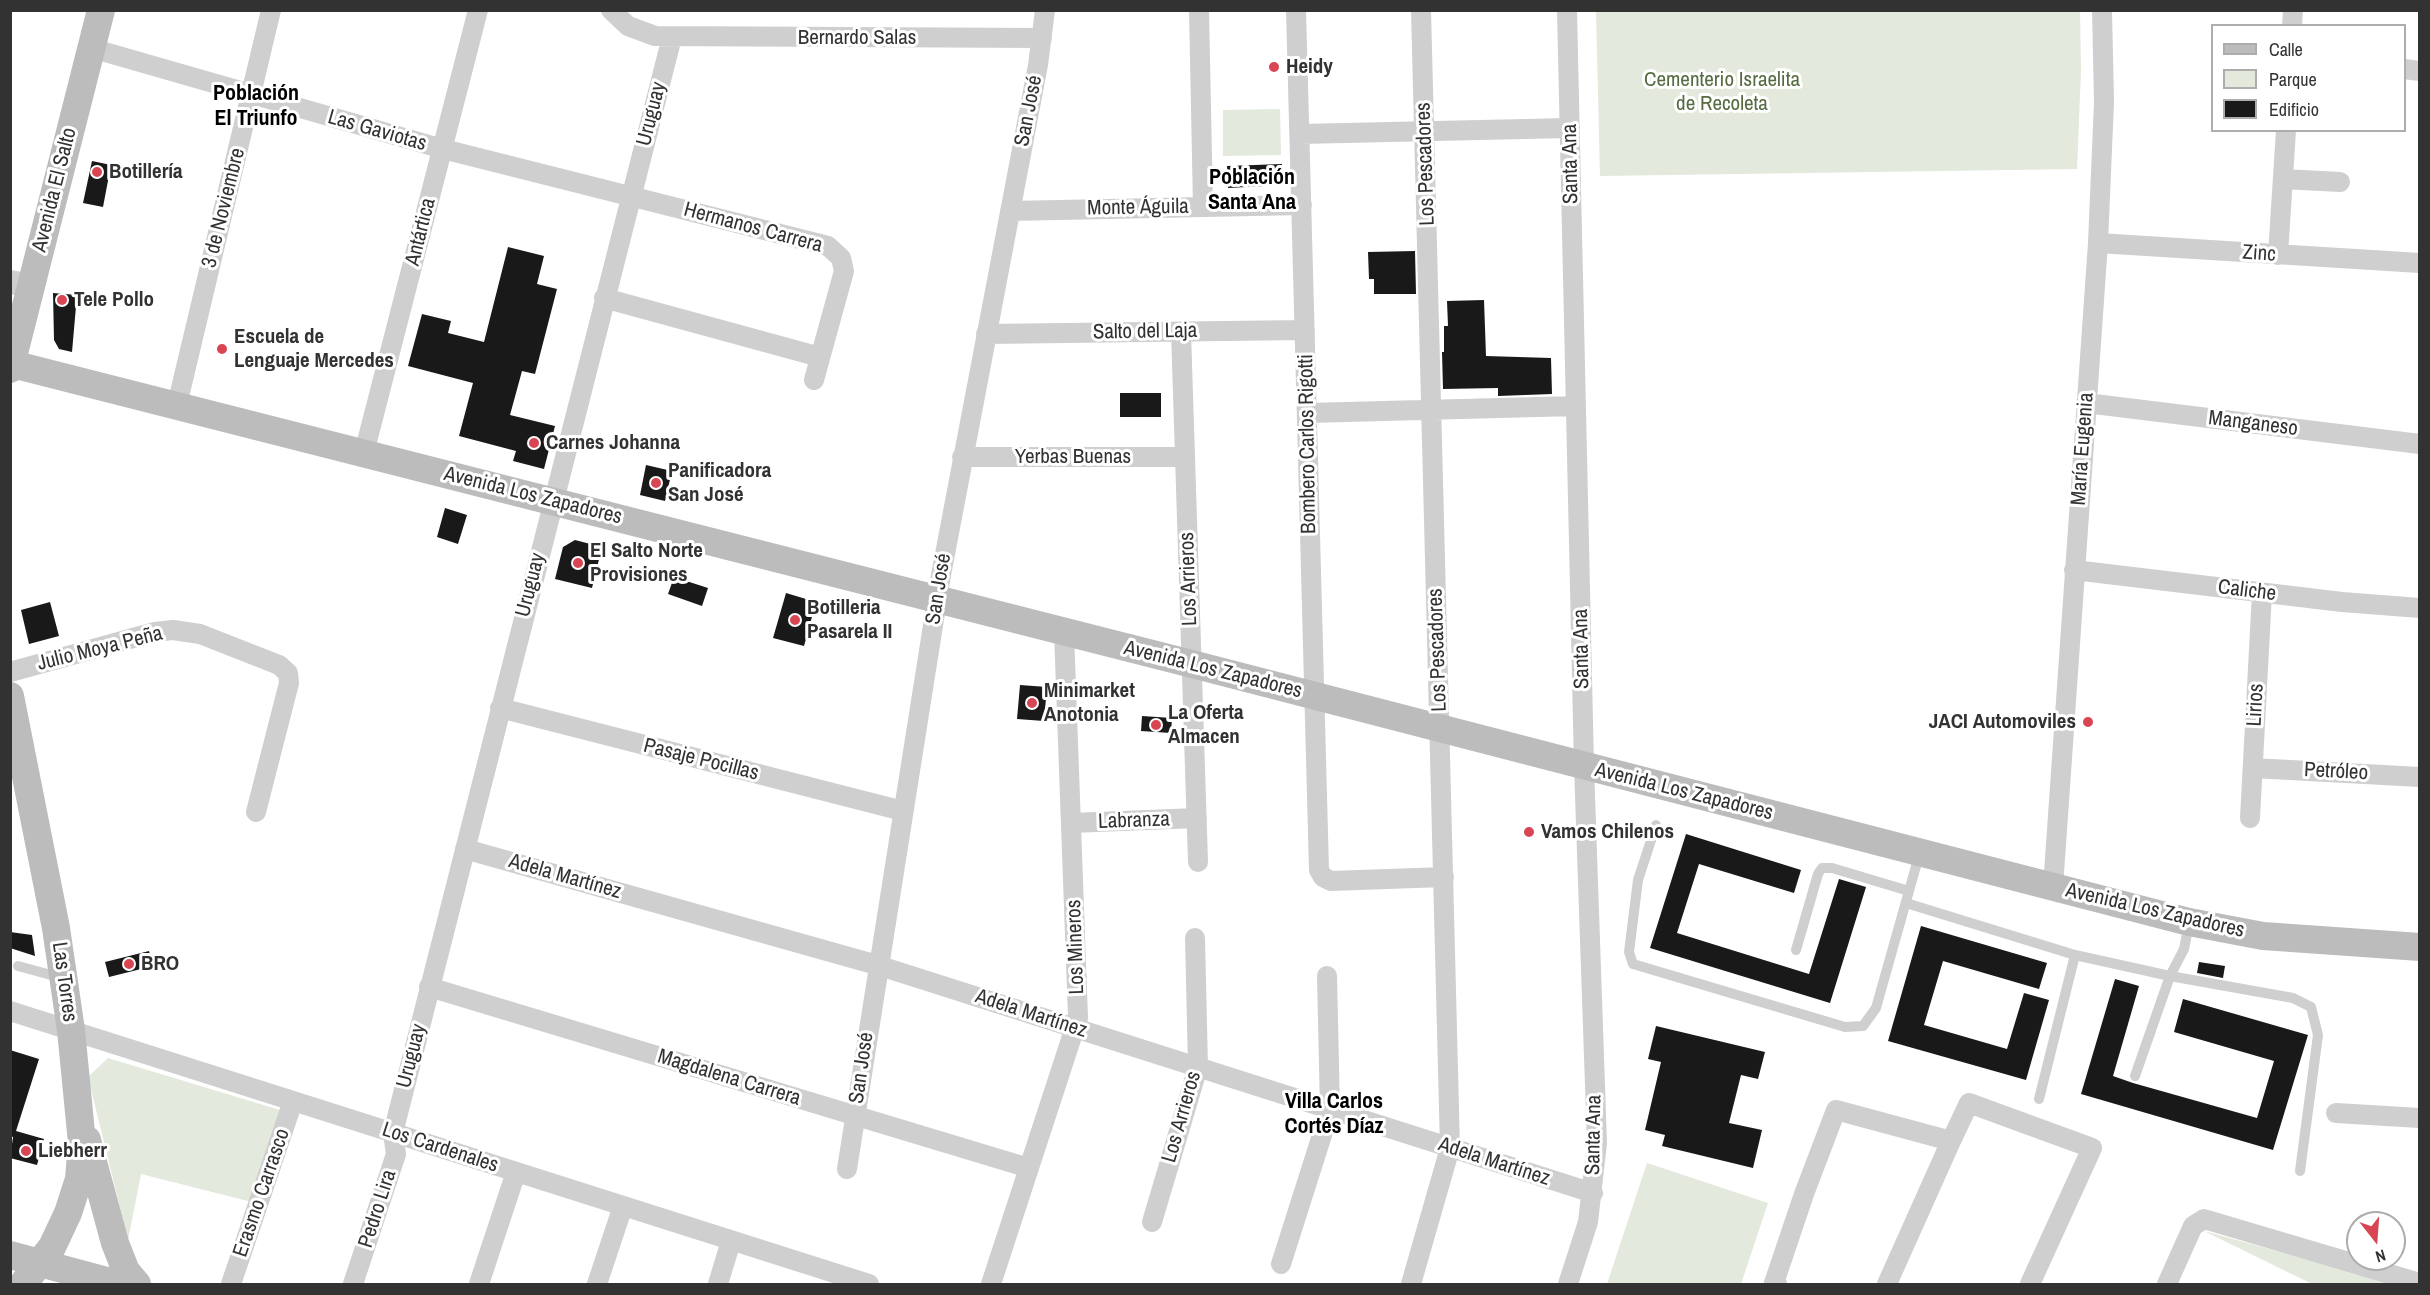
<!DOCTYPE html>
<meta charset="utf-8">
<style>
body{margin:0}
#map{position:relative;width:2430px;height:1295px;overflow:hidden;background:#fff;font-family:"Archivo Narrow",sans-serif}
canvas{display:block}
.frame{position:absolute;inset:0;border:12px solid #323232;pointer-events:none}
.legend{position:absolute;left:2211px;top:24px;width:195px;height:108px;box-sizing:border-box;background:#fff;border:2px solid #adadad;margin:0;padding:8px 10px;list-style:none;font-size:18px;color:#323232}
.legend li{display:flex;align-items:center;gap:12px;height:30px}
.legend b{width:30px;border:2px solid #adadad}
.north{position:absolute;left:2346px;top:1211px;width:60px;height:60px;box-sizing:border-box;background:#fff;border:2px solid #adadad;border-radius:50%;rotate:163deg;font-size:16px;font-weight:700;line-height:24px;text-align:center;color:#323232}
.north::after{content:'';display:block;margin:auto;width:21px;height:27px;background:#d84653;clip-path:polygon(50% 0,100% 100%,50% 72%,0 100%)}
</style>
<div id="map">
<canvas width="2430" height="1295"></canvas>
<div class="frame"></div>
<ul class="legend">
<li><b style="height:8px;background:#bcbcbc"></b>Calle</li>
<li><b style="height:16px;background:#e3e9dc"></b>Parque</li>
<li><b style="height:16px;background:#191919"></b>Edificio</li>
</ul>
<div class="north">N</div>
</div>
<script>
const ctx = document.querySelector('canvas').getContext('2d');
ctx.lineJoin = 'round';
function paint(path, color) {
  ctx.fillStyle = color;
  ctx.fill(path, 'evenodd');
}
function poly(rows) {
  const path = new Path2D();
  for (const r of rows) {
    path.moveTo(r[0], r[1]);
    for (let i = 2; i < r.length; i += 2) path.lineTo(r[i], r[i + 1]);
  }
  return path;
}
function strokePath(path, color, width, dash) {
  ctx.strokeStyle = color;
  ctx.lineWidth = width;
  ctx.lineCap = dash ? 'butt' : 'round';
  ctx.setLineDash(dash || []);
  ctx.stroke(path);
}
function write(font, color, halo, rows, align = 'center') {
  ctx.font = font + ' "Archivo Narrow",sans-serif';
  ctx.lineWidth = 6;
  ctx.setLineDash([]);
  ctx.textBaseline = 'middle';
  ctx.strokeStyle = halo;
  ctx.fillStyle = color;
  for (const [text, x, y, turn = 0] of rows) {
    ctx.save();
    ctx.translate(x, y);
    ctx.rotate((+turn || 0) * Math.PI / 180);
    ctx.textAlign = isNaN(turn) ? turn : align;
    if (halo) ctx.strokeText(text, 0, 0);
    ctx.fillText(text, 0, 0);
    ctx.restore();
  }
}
paint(poly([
 [1596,11,2080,11,2081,71,2077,169,1600,176],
 [1280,109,1281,155,1223,156,1223,110],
 [108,1058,280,1110,252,1202,141,1174,128,1240,88,1077],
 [1647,1163,1768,1203,1741,1284,1607,1284],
 [2204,1231,2397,1284,2312,1284]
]), '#e3e9dc');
paint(poly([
 [92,161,111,165,103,207,83,203],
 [1282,164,1283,185,1228,188,1227,166],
 [508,247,544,256,537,284,557,289,535,374,522,371,510,415,555,426,544,469,513,461,516,451,459,436,473,383,408,366,422,314,451,321,448,333,484,342],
 [1415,251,1416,294,1374,294,1374,279,1369,279,1368,252],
 [53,293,77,295,72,352,59,349,54,340],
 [1484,300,1486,356,1551,358,1552,394,1498,396,1498,388,1443,389,1442,352,1444,352,1444,326,1448,326,1447,301],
 [1120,393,1161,393,1161,417,1120,417],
 [646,465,672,471,665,501,640,495],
 [445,508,467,515,458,544,437,537],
 [575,540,602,547,592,588,555,579,563,547],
 [674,577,708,588,702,606,668,594],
 [786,593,816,602,804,646,773,638],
 [50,602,59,636,29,644,21,610],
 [1020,685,1047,687,1044,721,1017,719],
 [1142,716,1172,718,1171,733,1141,731],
 [1686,834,1801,870,1794,893,1699,864,1677,933,1809,974,1839,879,1866,887,1830,1003,1650,948],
 [1921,926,2047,963,2039,989,1943,961,1924,1025,2007,1049,2024,993,2049,1000,2026,1080,1888,1041],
 [10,932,32,935,35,956,10,948],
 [149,951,153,966,109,977,105,962],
 [2199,962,2225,966,2223,978,2197,973],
 [2115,979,2139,986,2113,1076,2133,1083,2257,1118,2274,1061,2174,1032,2183,999,2308,1035,2273,1150,2081,1094],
 [1656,1026,1765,1052,1758,1079,1741,1075,1729,1123,1762,1130,1753,1168,1662,1146,1665,1135,1645,1130,1661,1062,1648,1059],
 [10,1050,39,1059,16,1131,44,1139,37,1165,10,1158,13,1137,10,1136]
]), '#191919');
strokePath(poly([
 [1656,825,1638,880,1629,952,1633,964,1845,1027,1863,1026,1876,1008,1920,852],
 [1906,903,2075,955,2170,976,2293,998,2311,1007,2318,1035,2300,1171],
 [1796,950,1818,874,1822,868,1832,868,1909,891],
 [18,966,62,978],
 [2135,1076,2170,976,2184,949,2189,924],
 [2039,1099,2075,955]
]), '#cfcfcf', 10);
strokePath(poly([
 [611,10,628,26,655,36,1042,38],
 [1199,10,1203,207],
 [1296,10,1319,870,1323,877,1331,881,1444,877],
 [1567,10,1584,766,1597,1143,1588,1222,1568,1284],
 [2292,26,2293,10],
 [91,48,443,149,828,246,841,258,844,271,814,380],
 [2404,69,2420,71],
 [1300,134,1570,128],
 [2283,179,2340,182],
 [1010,211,1302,205],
 [2098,243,2420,263],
 [2278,255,2286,130],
 [604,298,820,357],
 [1181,332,1198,862],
 [986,334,1305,330],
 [2086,403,2420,444],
 [177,405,271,10],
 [1307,413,1576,406],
 [364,453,478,10],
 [962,457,1185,457],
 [2074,570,2342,602,2420,608],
 [10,672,155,632,173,630,200,634,279,665,288,673,289,683,256,812],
 [500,708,903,811],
 [2253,768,2420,777],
 [2250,818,2262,593],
 [1072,823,1197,818],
 [465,849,877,965,1593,1193],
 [2053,887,2098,243,2104,102,2102,10],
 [429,987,1029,1168],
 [10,1011,869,1284],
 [2336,1113,2420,1118],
 [847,1169,941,575,1038,65,1045,10],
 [1152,1222,1198,1067,1195,938],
 [1281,1264,1330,1110,1327,976],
 [231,1284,293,1101],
 [353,1284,396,1154,393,1133,672,37],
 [479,1284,516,1172],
 [597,1284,623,1206],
 [718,1284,731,1241],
 [991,1284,1078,1018,1064,632],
 [1411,1284,1450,1148,1421,10],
 [1777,1284,1774,1283,1804,1194,1836,1110,1951,1141,1969,1103,2092,1148,2030,1284],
 [1887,1284,1951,1141],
 [2167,1284,2193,1226,2204,1219,2420,1283]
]), '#cfcfcf', 20);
strokePath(poly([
 [10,282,31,286]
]), '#cfcfcf', 24);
strokePath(poly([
 [12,364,1192,664,2189,922,2263,936,2420,947],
 [10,369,101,10],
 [10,696,56,928,71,1030,82,1143,79,1179,68,1213,52,1247,23,1284],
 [87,1140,115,1243,126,1271,137,1284],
 [10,1255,118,1284]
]), '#bcbcbc', 28);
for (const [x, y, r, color] of [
 [1274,67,6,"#d84653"],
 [97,172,6,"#d84653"],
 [62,300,6,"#d84653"],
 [222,349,6,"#d84653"],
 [534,443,6,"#d84653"],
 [656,483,6,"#d84653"],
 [578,563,6,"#d84653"],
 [795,620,6,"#d84653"],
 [1032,703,6,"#d84653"],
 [2088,722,6,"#d84653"],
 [1156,725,6,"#d84653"],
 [1529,832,6,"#d84653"],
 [129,964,6,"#d84653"],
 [26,1151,6,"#d84653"]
]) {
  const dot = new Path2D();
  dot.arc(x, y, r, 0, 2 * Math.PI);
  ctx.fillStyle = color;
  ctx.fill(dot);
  strokePath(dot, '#fff', 2);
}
write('21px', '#323232', '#fff', [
 ["Bernardo Salas",857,38],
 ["San José",1029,111,-79],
 ["Uruguay",652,114,-76],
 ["Las Gaviotas",377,131,16],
 ["Los Pescadores",1426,164,-92],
 ["Santa Ana",1571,164,-91],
 ["Avenida El Salto",55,190,-76],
 ["3 de Noviembre",224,208,-76],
 ["Monte Águila",1138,208,-1],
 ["Hermanos Carrera",753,228,15],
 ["Antártica",421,232,-76],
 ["Zinc",2259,254,4],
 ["Salto del Laja",1145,332,-1],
 ["Manganeso",2253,424,7],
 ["Bombero Carlos Rigotti",1308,444,-91],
 ["María Eugenia",2083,449,-86],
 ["Yerbas Buenas",1073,457],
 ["Avenida Los Zapadores",533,496,14],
 ["Los Arrieros",1189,579,-92],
 ["Uruguay",531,585,-76],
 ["San José",939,589,-81],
 ["Caliche",2247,591,7],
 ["Julio Moya Peña",100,649,-14],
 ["Santa Ana",1582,649,-91],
 ["Los Pescadores",1438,650,-92],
 ["Avenida Los Zapadores",1213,670,14],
 ["Lirios",2256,705,-87],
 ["Pasaje Pocillas",701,760,14],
 ["Petróleo",2336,772,3],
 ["Avenida Los Zapadores",1684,792,14],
 ["Labranza",1134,821,-2],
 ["Adela Martínez",565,877,16],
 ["Avenida Los Zapadores",2155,911,13],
 ["Los Mineros",1076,947,-92],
 ["Las Torres",64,982,82],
 ["Adela Martínez",1031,1014,18],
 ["Uruguay",412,1056,-76],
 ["San José",862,1068,-82],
 ["Magdalena Carrera",729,1078,17],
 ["Los Arrieros",1182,1117,-74],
 ["Santa Ana",1594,1135,-89],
 ["Los Cardenales",440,1148,18],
 ["Adela Martínez",1494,1162,18],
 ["Erasmo Carrasco",262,1193,-71],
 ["Pedro Lira",378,1209,-72]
]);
write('bold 21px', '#323232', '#fff', [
 ["Heidy",1286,67],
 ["Botillería",109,172],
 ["Tele Pollo",74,300],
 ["Escuela de",234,337],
 ["Lenguaje Mercedes",234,361],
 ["Carnes Johanna",546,443],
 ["Panificadora",668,471],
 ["San José",668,495],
 ["El Salto Norte",590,551],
 ["Provisiones",590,575],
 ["Botilleria",807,608],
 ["Pasarela II",807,632],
 ["Minimarket",1044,691],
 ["Anotonia",1044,715],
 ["La Oferta",1168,713],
 ["Almacen",1168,737],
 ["JACI Automoviles",2076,722,"right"],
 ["Vamos Chilenos",1541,832],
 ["BRO",141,964],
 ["Liebherr",38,1151]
], 'left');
write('21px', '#566b42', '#fff', [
 ["Cementerio Israelita",1722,80],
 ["de Recoleta",1722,104]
]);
write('bold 22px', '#000', '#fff', [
 ["Población",256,94],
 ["El Triunfo",256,119],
 ["Población",1252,178],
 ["Santa Ana",1252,203],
 ["Villa Carlos",1334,1102],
 ["Cortés Díaz",1334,1127]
]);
</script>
